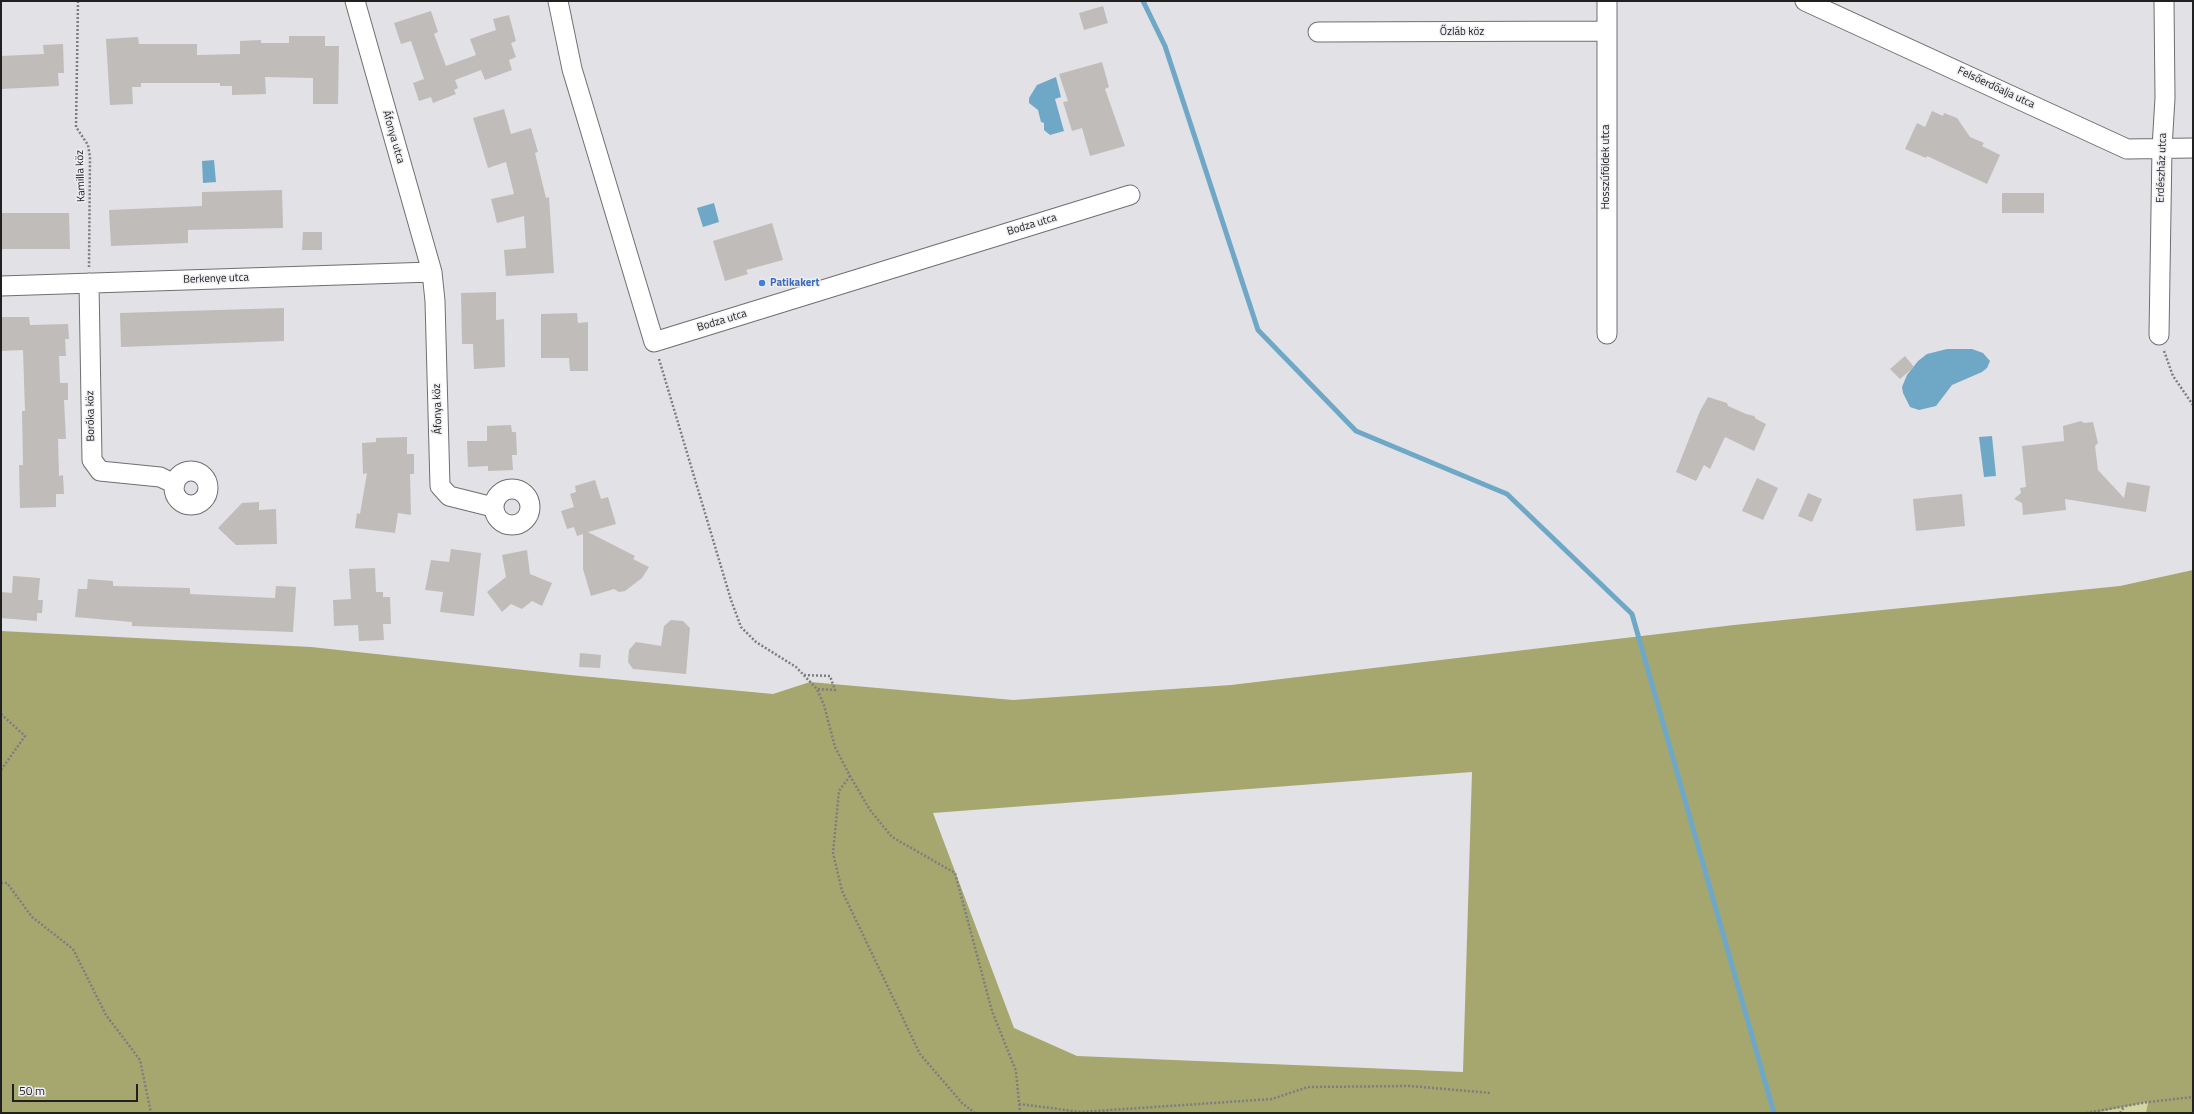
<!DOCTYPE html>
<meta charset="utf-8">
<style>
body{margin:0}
#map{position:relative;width:2194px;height:1114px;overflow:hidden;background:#e2e1e5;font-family:"Titillium Web",sans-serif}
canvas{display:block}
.frame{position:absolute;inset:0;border:2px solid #202021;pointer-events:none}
.scale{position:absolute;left:12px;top:1084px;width:126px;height:18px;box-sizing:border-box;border:2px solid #202021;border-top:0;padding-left:5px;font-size:12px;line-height:14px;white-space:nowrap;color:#202021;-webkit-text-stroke:3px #efeef2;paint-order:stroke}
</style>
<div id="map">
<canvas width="2194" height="1114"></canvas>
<div class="frame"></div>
<div class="scale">50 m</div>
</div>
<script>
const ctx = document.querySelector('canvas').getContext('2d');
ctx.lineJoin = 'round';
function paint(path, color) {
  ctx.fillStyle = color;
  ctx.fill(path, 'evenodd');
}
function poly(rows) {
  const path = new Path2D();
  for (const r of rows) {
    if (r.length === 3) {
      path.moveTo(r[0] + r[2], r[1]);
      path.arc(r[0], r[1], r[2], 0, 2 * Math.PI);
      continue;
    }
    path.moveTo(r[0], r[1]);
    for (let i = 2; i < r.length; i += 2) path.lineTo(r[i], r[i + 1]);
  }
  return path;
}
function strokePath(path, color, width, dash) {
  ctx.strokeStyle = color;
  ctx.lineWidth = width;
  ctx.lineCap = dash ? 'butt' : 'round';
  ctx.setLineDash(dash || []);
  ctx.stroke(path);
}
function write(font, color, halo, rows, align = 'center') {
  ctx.font = font + ' "Titillium Web",sans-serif';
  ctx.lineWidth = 3;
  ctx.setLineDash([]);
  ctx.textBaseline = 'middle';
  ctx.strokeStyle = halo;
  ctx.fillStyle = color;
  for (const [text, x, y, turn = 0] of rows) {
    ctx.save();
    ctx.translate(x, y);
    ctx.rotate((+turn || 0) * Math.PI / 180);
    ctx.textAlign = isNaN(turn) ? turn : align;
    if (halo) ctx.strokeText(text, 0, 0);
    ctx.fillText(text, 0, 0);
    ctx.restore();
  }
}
paint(poly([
 [2148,1102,2146,1113,2094,1113,2094,1112]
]), '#d3d6a0');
paint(poly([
 [2193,570,2193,1113,2146,1113,2148,1102,2094,1113,1,1113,1,631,311,647,570,675,773,694,810,682,1013,700,1231,685,1734,625,2120,586],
 [1472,772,1463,1072,1077,1056,1014,1028,933,813]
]), '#a5a76f');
paint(poly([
 [1056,77,1061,97,1055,99,1064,131,1050,135,1044,130,1044,123,1041,122,1038,110,1029,103,1029,98,1037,85],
 [214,160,216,182,203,183,202,161],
 [714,203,719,222,703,227,697,208],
 [1947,349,1972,349,1983,353,1990,361,1987,368,1982,372,1952,385,1936,406,1919,410,1910,407,1903,393,1902,387,1907,375,1918,361,1927,354],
 [1992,436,1996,476,1984,477,1979,437]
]), '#6fa8c7');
strokePath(poly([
 [1143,1,1165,46,1258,330,1356,431,1507,494,1632,614,1774,1113]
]), '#6fa8c7', 5);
paint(poly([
 [1103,6,1108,23,1084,30,1079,13],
 [431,11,438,32,434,34,446,66,476,55,470,39,496,30,493,19,509,15,516,41,511,43,516,57,509,60,512,70,485,80,481,70,455,80,458,88,454,90,456,94,433,103,431,97,419,101,413,83,424,79,411,41,401,44,394,23],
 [289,36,325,36,325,46,339,46,338,104,313,104,313,78,265,77,266,94,232,95,232,86,220,86,220,83,141,83,141,87,132,87,133,104,110,105,106,39,138,37,139,44,197,44,197,55,240,54,240,41,261,40,261,43,289,43],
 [63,44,64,73,58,73,59,86,1,89,1,56,44,54,43,45],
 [1102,62,1109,87,1105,89,1125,146,1090,156,1082,128,1072,131,1063,102,1068,101,1059,74],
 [504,109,511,134,531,128,538,152,535,153,546,198,549,197,554,273,506,276,504,250,526,248,524,216,497,223,491,199,514,194,506,162,488,168,473,118],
 [1932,111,1943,116,1944,113,1957,118,1970,137,1984,143,1982,146,2000,155,1987,184,1927,156,1926,158,1905,149,1917,123,1925,127],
 [282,190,283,228,188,230,188,243,111,246,109,210,202,206,202,192],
 [2002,193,2044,193,2044,213,2002,213],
 [1,213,69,213,70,249,1,249],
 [772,223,783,260,746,270,748,274,725,281,713,241],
 [303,232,322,232,322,250,302,250],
 [496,292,496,320,504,319,505,367,474,369,473,344,462,344,461,293],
 [284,308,284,341,121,347,120,313],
 [577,313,578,323,588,322,588,371,570,371,569,358,541,358,541,314],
 [1,317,29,317,30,325,68,324,69,339,65,339,66,356,59,356,60,383,68,383,68,400,64,400,66,439,58,439,59,476,63,475,64,494,56,494,56,507,20,508,19,465,23,465,22,411,25,411,23,350,1,351],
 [1905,356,1914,367,1900,379,1890,369],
 [1708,397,1727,403,1728,406,1746,414,1754,416,1756,419,1766,424,1754,451,1725,437,1710,469,1704,465,1696,481,1676,472,1700,411],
 [2081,421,2084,423,2093,422,2098,443,2095,446,2098,470,2124,498,2127,482,2150,486,2146,512,2065,499,2066,510,2023,515,2022,503,2014,499,2021,493,2020,488,2026,487,2022,446,2064,441,2063,426],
 [511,425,512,432,516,432,517,455,512,455,513,470,488,471,488,466,468,467,467,441,487,441,487,426],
 [407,437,407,454,414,454,414,474,410,474,411,515,398,513,395,533,355,528,357,513,360,514,367,473,363,474,362,443,376,442,376,438],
 [1757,478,1778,488,1763,520,1742,511],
 [595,480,601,499,608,497,616,524,588,532,635,556,633,559,649,567,642,578,625,591,619,592,614,589,591,596,583,569,583,534,577,536,574,527,567,529,561,511,574,507,570,494,576,492,575,486],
 [1808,493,1822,499,1812,522,1798,516],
 [1962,494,1965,526,1916,531,1913,499],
 [259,502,259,510,276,509,277,544,236,545,218,528,242,503],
 [451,549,481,553,474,616,440,612,443,592,425,590,431,560,449,562],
 [527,550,530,574,552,583,542,606,532,601,522,609,511,604,502,612,487,592,506,577,502,555],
 [375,568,376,592,383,592,383,597,390,597,391,624,383,624,384,640,359,641,358,625,334,626,333,600,351,599,349,569],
 [13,576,40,578,38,600,43,600,42,613,37,613,37,621,1,618,1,592,12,593],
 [88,579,113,581,113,586,190,588,190,594,275,598,276,586,296,587,293,632,132,626,132,622,75,617,78,589,87,589],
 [671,620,683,621,690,628,686,674,633,669,628,662,629,650,636,642,661,646,664,626],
 [580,653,601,655,600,668,579,667]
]), '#c0bcba');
const minor = poly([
 [355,1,432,272,435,301,440,486,449,496,493,507],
 [558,1,572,69,654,342,1130,195],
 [1805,1,2127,149,2193,148],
 [1318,32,1606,31],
 [89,283,92,460,100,471,160,477,175,484],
 [1,286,432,272],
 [1607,334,1607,1],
 [2159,335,2162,148,2165,98,2164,1],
 [191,488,17],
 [512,507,18]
]);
strokePath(minor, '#6f6f72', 21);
strokePath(poly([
 [78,1,76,127,88,145,90,157,89,267],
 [2164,351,2173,376,2193,405],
 [659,359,731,600,741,627,756,642,796,667,817,689,824,705,835,747,850,776,870,810,892,837,955,873,992,1011,1016,1071,1020,1113],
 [804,675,830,676,835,690,817,689],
 [1,714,25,736,1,770],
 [850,776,839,791,833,853,842,891,920,1054,962,1103,975,1113],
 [1,883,7,883,32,917,73,949,106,1015,140,1060,151,1113],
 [1019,1104,1081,1112,1272,1099,1308,1087,1410,1086,1491,1093],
 [2086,1113,2148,1102,2193,1097],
 [2120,1113,2124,1107]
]), '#7d7d7f', 2.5, [2, 2]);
strokePath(minor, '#fff', 19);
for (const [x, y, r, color] of [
 [762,283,4,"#3f7fe0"]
]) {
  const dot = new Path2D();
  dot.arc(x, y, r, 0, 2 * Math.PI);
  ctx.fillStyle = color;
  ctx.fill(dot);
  strokePath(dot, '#efeef2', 1.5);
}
write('11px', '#202021', '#efeef2', [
 ["Őzláb köz",1462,32],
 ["Felsőerdőalja utca",1996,88,25],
 ["Áfonya utca",393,137,74],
 ["Hosszúföldek utca",1606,167,-90],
 ["Erdészház utca",2162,168,-88],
 ["Kamilla köz",81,176,-92],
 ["Bodza utca",1032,225,-17],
 ["Berkenye utca",216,279,-2],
 ["Bodza utca",722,321,-17],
 ["Áfonya köz",438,409,-92],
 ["Boróka köz",91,416,-91]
]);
write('bold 11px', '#366cbe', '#efeef2', [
 ["Patikakert",770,283]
], 'left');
</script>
